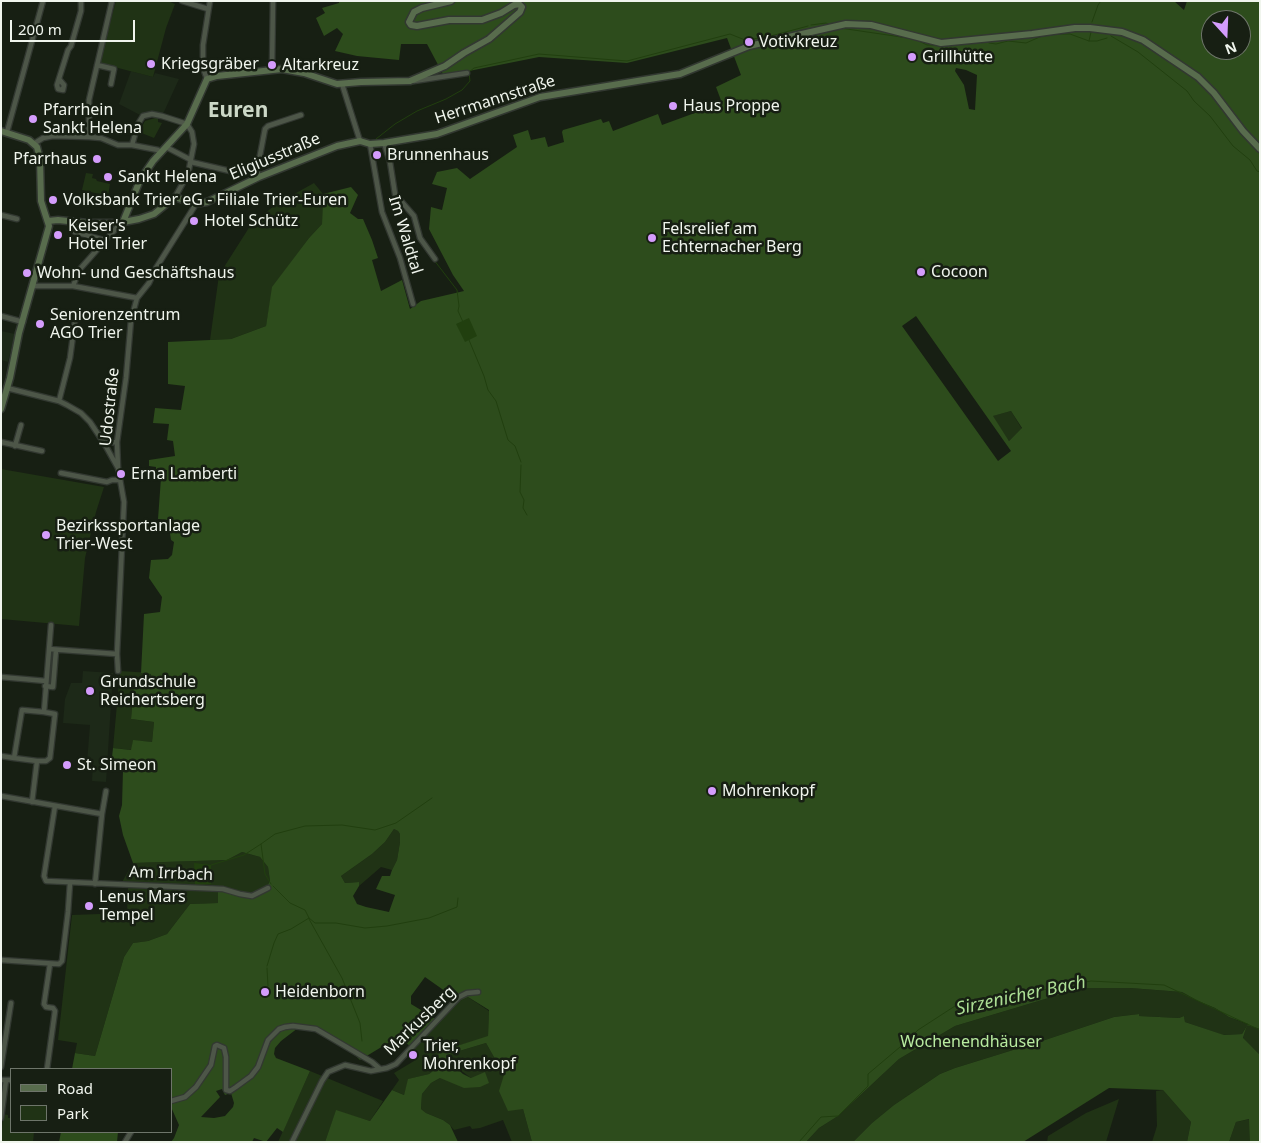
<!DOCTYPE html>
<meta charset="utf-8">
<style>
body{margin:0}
#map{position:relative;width:1261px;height:1143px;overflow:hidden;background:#171f13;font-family:"Noto Sans",sans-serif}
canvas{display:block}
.frame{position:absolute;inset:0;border:2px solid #f0f5ed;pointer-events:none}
.legend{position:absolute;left:10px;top:1068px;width:162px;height:65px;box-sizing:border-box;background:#171f13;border:1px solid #6e756a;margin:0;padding:6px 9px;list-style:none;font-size:15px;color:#f0f5ed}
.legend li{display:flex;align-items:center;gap:10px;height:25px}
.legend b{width:25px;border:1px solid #6e756a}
.north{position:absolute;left:1201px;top:10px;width:50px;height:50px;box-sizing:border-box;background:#171f13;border:1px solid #6e756a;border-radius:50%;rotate:160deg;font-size:14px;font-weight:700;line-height:20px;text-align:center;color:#f0f5ed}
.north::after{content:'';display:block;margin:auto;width:18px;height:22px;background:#d49cfc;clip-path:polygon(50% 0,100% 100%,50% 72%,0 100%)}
.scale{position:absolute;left:10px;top:20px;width:125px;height:22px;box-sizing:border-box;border:2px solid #f0f5ed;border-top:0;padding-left:6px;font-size:15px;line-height:18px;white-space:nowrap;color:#f0f5ed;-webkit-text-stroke:4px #171f13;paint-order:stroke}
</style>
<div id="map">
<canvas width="1261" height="1143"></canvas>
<div class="frame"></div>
<ul class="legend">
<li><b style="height:6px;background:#586c4d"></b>Road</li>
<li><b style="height:14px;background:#203315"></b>Park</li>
</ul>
<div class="north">N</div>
<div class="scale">200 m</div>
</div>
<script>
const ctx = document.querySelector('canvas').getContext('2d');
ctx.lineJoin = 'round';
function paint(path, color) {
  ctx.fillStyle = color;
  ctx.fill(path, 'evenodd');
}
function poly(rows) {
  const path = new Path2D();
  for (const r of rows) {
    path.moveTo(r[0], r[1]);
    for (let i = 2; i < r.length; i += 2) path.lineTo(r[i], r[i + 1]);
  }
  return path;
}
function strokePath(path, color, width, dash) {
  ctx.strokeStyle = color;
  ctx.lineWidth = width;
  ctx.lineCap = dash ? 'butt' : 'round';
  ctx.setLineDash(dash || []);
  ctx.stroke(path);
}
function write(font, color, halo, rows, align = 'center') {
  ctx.font = font + ' "Noto Sans",sans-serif';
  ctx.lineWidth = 5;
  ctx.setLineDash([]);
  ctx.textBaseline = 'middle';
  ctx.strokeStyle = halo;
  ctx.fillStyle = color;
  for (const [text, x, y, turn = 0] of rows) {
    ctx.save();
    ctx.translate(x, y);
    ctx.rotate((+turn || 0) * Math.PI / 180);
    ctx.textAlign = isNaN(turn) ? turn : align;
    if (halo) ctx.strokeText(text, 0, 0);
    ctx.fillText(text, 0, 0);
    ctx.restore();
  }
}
paint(poly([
 [131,71,153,77,155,73,179,79,163,114,152,112,140,115,119,104],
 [1,331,15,334,8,362,1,360],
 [83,671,113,673,106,782,92,781,93,763,87,762,90,725,63,723,65,699,71,683,82,683]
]), '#1d2918');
paint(poly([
 [116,1,168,1,175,4,166,28,153,77,99,63],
 [155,118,158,118,158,122,162,123,154,138,139,132,145,121],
 [86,173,93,174,92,178,96,179,97,181,110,184,108,196,82,190],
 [314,183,323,194,322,224,309,238,273,287,266,326,231,339,210,340,219,275,252,223,278,203],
 [1011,411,1022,429,1009,441,992,416],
 [1,469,104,487,96,512,85,558,79,626,1,619],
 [120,671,151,673,150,687,134,685,131,719,154,722,152,742,133,741,132,750,113,748],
 [394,829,398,831,400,834,400,842,397,860,392,870,381,867,359,886,359,882,345,883,341,876,372,854,385,842],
 [242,852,260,857,268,867,270,881,267,886,259,896,218,903,190,904,167,934,148,941,133,943,124,957,95,1056,75,1053,77,1043,58,1040,72,915,127,913,128,888,122,882,133,863,227,860],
 [1082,988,1130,988,1182,992,1198,1001,1215,1008,1229,1017,1260,1029,1260,1055,1243,1039,1246,1027,1242,1034,1223,1035,1185,1022,1184,1016,1179,1018,1139,1016,1139,1014,1114,1017,1042,1041,955,1068,940,1074,894,1105,872,1123,853,1142,806,1142,819,1128,838,1116,899,1059,955,1026],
 [468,997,489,1011,488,1037,438,1052,440,1066,429,1074,409,1079,404,1095,392,1090,399,1080,394,1073,414,1061,414,1058,418,1054,414,1049,459,1001],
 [486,1043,523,1109,532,1142,512,1142,503,1120,480,1128,472,1129,470,1126,454,1130,450,1125,443,1120,426,1113,421,1109,422,1094,431,1083,440,1078,471,1078,448,1061,446,1055],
 [310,1071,383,1101,370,1121,336,1111,325,1142,278,1142],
 [1163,1090,1191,1122,1187,1142,1152,1142,1157,1126,1156,1091],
 [1119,1099,1106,1142,1047,1142,1048,1136,1086,1113],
 [3,1114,8,1115,8,1118,11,1118,11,1132,34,1132,33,1142,1,1142],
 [1250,1119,1250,1142,1229,1142,1236,1122]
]), '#203315');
paint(poly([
 [339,1,1174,1,1184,10,1187,1,1260,1,1260,1029,1247,1025,1243,1038,1260,1055,1260,1142,1250,1142,1249,1119,1236,1122,1229,1142,1187,1142,1191,1122,1163,1090,1109,1088,1023,1142,853,1142,872,1123,894,1105,940,1074,955,1068,1042,1041,1114,1017,1139,1014,1139,1016,1179,1018,1184,1016,1185,1022,1224,1035,1242,1034,1248,1024,1229,1017,1215,1008,1198,1001,1182,992,1130,988,1082,988,955,1026,899,1059,838,1116,819,1128,806,1142,532,1142,523,1109,508,1111,499,1091,504,1075,486,1043,446,1055,448,1061,463,1074,471,1078,485,1072,489,1083,480,1087,464,1088,440,1078,431,1083,422,1094,421,1109,426,1113,443,1120,450,1125,458,1142,325,1142,336,1110,370,1121,392,1090,404,1095,408,1079,429,1074,440,1066,438,1052,488,1036,489,1010,468,997,459,1001,425,977,411,996,411,1004,439,1021,414,1049,398,1037,360,1060,355,1055,319,1032,307,1029,298,1028,281,1041,275,1048,274,1054,276,1058,310,1071,283,1132,277,1128,266,1142,254,1138,252,1142,171,1142,174,1138,179,1125,171,1107,171,1069,72,1069,75,1053,95,1056,124,957,133,943,148,941,167,934,190,904,218,903,218,890,230,891,251,898,259,896,267,886,270,881,268,867,260,857,242,852,227,860,133,863,123,835,119,816,122,805,123,770,111,767,113,748,131,750,133,740,152,742,154,722,131,719,134,685,150,686,151,674,141,673,144,614,160,612,162,597,149,578,151,560,168,559,172,555,174,542,171,540,168,520,158,519,161,478,166,478,167,470,156,469,156,467,149,466,149,460,175,456,173,441,167,440,169,424,153,423,155,408,181,410,185,386,168,384,168,342,231,339,266,326,272,287,309,238,322,224,323,194,351,187,358,195,350,213,358,219,363,219,372,240,378,258,372,260,381,291,402,280,410,309,421,301,464,291,453,275,429,229,431,207,442,210,447,188,432,184,437,172,457,168,470,179,517,147,513,135,528,130,531,140,545,137,548,147,564,142,562,132,563,130,601,119,603,123,609,121,613,131,658,114,662,125,722,103,716,87,741,75,727,38,627,63,539,57,444,76,427,44,401,44,399,60,357,56,335,51,343,34,337,28,324,36,316,18,325,13,322,8,339,3],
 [1211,20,1241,20,1241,50,1211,50],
 [956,68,966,70,977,75,975,110,969,109,964,85,955,71],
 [916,316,1011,451,998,461,902,326],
 [1011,411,1022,428,1009,441,993,416],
 [394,829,398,831,400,834,400,842,397,860,392,870,390,876,382,876,376,889,395,895,389,912,366,907,357,904,353,896,359,886,359,882,345,883,341,876,372,854,385,842],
 [222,1089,225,1095,231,1093,234,1103,233,1107,225,1116,214,1118,201,1117,220,1097,216,1091],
 [61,1132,118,1132,117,1142,59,1142]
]), '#2d4c1c');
paint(poly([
 [469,318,477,336,465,342,456,324],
 [194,863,211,865,211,884,195,885]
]), '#213f0f');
strokePath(poly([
 [1092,22,1098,5,1101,1],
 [811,25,826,23,830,25],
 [840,28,908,38],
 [1111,36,1138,52,1187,91,1194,101,1210,116,1233,146,1250,160,1257,171,1260,172],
 [917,40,927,45,937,45],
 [1089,41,1091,32],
 [978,42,985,42],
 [989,43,996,44,1008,41,1026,43,1042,36,1057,34,1070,34,1089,41,1097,41,1107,38],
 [376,139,395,124,417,111,446,99,462,90,470,81,469,72,474,68,539,54,627,61,730,34,745,40,767,37,808,26],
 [434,260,457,290,459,306,458,311,463,322],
 [469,340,484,376,488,390,496,401,508,440,515,446,521,462],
 [521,465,520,492,524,500,523,508,527,515],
 [261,844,275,834,305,826,342,825,375,830,396,823,432,798],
 [211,865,244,855,261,844,265,874,271,884],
 [309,918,315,923,336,923,365,928,387,926,429,918,457,907,458,898],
 [309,919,342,978,360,1023,362,1041],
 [267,966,274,943,278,934,291,929,309,918,305,910,290,903,273,886],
 [267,968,268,986],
 [265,992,267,987],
 [799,1142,821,1117,838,1116,868,1086,868,1074,900,1047,918,1030,955,1006,1091,981,1164,985,1260,1030]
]), '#213f0f', 1);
const street = poly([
 [182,1,208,9],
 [97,65,114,69,111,84],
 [272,69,273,1],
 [59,79,64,85,63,90,58,89,57,85,68,50,71,46,81,11,81,1],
 [207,79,203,68,203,45,210,1],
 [414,81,467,73],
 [342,84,360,141],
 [7,132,43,1],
 [89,137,89,100,112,1],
 [35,143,43,138,53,136,89,137,101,138,118,145,132,145,158,150,161,153],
 [384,143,390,162,395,194,414,216,420,238,435,259],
 [370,144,382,212,400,258,413,304],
 [132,145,138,124,143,116,152,114,162,116,187,124,192,132,194,144,188,174,175,197],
 [166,147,191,160],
 [191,162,230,171,236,176],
 [259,177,257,171,265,129,268,126,301,115],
 [1,215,17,219],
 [72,221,72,227,75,232,104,240],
 [33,286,73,286,137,298],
 [73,286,80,269,120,224],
 [1,316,23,322],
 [7,388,59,401,67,405,81,413,90,422,104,443,117,442],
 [59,401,70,358,75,321,72,315],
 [1,442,42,451],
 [104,443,118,468],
 [15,446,21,425],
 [61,473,107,482,112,480,120,480],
 [49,649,117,654],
 [118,671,117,654,124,502,118,468,117,442,126,378,131,320,137,298,149,283,156,268,196,204],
 [1,677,46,681],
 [45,686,53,687,56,650],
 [44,712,51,625],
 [1,756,14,758,37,761,46,761,50,758,55,714,44,712,22,710,14,758],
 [1,796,102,814],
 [32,802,37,761],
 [55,806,44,876,46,881,223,889,240,894,252,896,268,888],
 [95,884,102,814,106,791],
 [1,960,59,964,62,961,68,912,70,883],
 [1,1067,11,1003],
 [47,1069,55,1011,53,1008,46,1007,44,1004,50,964],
 [1,1080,11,1080],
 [171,1101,185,1097,196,1087,211,1065,215,1046,217,1045,224,1048,226,1057,226,1090,230,1091,236,1087,251,1076,258,1067,268,1040,279,1029,285,1027,293,1026,316,1029,372,1062,380,1069],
 [1,1118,6,1080],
 [125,1142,131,1132],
 [292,1142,322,1081,328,1072,345,1065,371,1071,387,1068,396,1064,459,997,467,993,478,992]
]);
const secondary = poly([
 [1,131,29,140,37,147,40,159,41,201,49,226,19,333,10,378,1,409],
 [48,221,58,220,88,223,118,223,139,219,154,214,175,197,194,204,207,202,259,177,337,146,360,141,370,144,384,143,437,134,540,97,680,74,749,46,846,24,871,25,941,43,1032,34,1075,28,1090,28,1122,32,1143,40,1198,77,1214,93,1243,131,1260,149],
 [123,222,140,180,153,161,187,124,207,79,217,76,282,69,304,73,337,84,361,82,410,81,445,66,464,53,489,39,520,12,522,7,519,4,514,5,501,13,482,20,449,20,417,26,411,25,409,22,414,12,422,8,451,1]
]);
strokePath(street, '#323831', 7);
strokePath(secondary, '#323831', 9);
strokePath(street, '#4d5648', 4.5);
strokePath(secondary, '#586c4d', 6);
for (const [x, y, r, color] of [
 [749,42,5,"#d49cfc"],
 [912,57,5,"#d49cfc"],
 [151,64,5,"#d49cfc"],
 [272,65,5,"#d49cfc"],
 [673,106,5,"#d49cfc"],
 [33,119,5,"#d49cfc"],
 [377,155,5,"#d49cfc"],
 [97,159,5,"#d49cfc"],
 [108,177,5,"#d49cfc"],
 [53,200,5,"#d49cfc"],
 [194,221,5,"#d49cfc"],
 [58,235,5,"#d49cfc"],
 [652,238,5,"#d49cfc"],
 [921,272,5,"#d49cfc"],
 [27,273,5,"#d49cfc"],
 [40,324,5,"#d49cfc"],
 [121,474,5,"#d49cfc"],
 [46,535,5,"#d49cfc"],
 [90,691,5,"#d49cfc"],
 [67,765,5,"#d49cfc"],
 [712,791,5,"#d49cfc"],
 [89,906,5,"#d49cfc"],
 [265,992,5,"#d49cfc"],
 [413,1055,5,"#d49cfc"]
]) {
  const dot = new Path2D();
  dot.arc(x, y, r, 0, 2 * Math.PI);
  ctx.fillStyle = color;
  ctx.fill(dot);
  strokePath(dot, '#171f13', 2);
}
write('16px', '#f0f5ed', '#171f13', [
 ["Votivkreuz",759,42],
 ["Grillhütte",922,57],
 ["Kriegsgräber",161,64],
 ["Altarkreuz",282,65],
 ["Haus Proppe",683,106],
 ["Pfarrhein",43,110],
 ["Sankt Helena",43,128],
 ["Brunnenhaus",387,155],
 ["Pfarrhaus",87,159,"right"],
 ["Sankt Helena",118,177],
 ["Volksbank Trier eG - Filiale Trier-Euren",63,200],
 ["Hotel Schütz",204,221],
 ["Keiser's",68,226],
 ["Hotel Trier",68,244],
 ["Felsrelief am",662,229],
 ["Echternacher Berg",662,247],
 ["Cocoon",931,272],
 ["Wohn- und Geschäftshaus",37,273],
 ["Seniorenzentrum",50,315],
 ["AGO Trier",50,333],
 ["Erna Lamberti",131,474],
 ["Bezirkssportanlage",56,526],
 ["Trier-West",56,544],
 ["Grundschule",100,682],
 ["Reichertsberg",100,700],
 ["St. Simeon",77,765],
 ["Mohrenkopf",722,791],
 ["Lenus Mars",99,897],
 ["Tempel",99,915],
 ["Heidenborn",275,992],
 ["Trier,",423,1046],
 ["Mohrenkopf",423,1064]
], 'left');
write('16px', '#f0f5ed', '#171f13', [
 ["Herrmannstraße",495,100,-18],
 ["Eligiusstraße",275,157,-23],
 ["Im Waldtal",405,235,73],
 ["Udostraße",110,407,-84],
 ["Am Irrbach",171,874,2],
 ["Markusberg",420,1021,-44]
]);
write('16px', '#b8eba0', '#171f13', [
 ["Wochenendhäuser",971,1042]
]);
write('italic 18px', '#acde94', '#171f13', [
 ["Sirzenicher Bach",1021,996,-12]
]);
write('bold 21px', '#ccd8c7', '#171f13', [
 ["Euren",238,111]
]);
</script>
